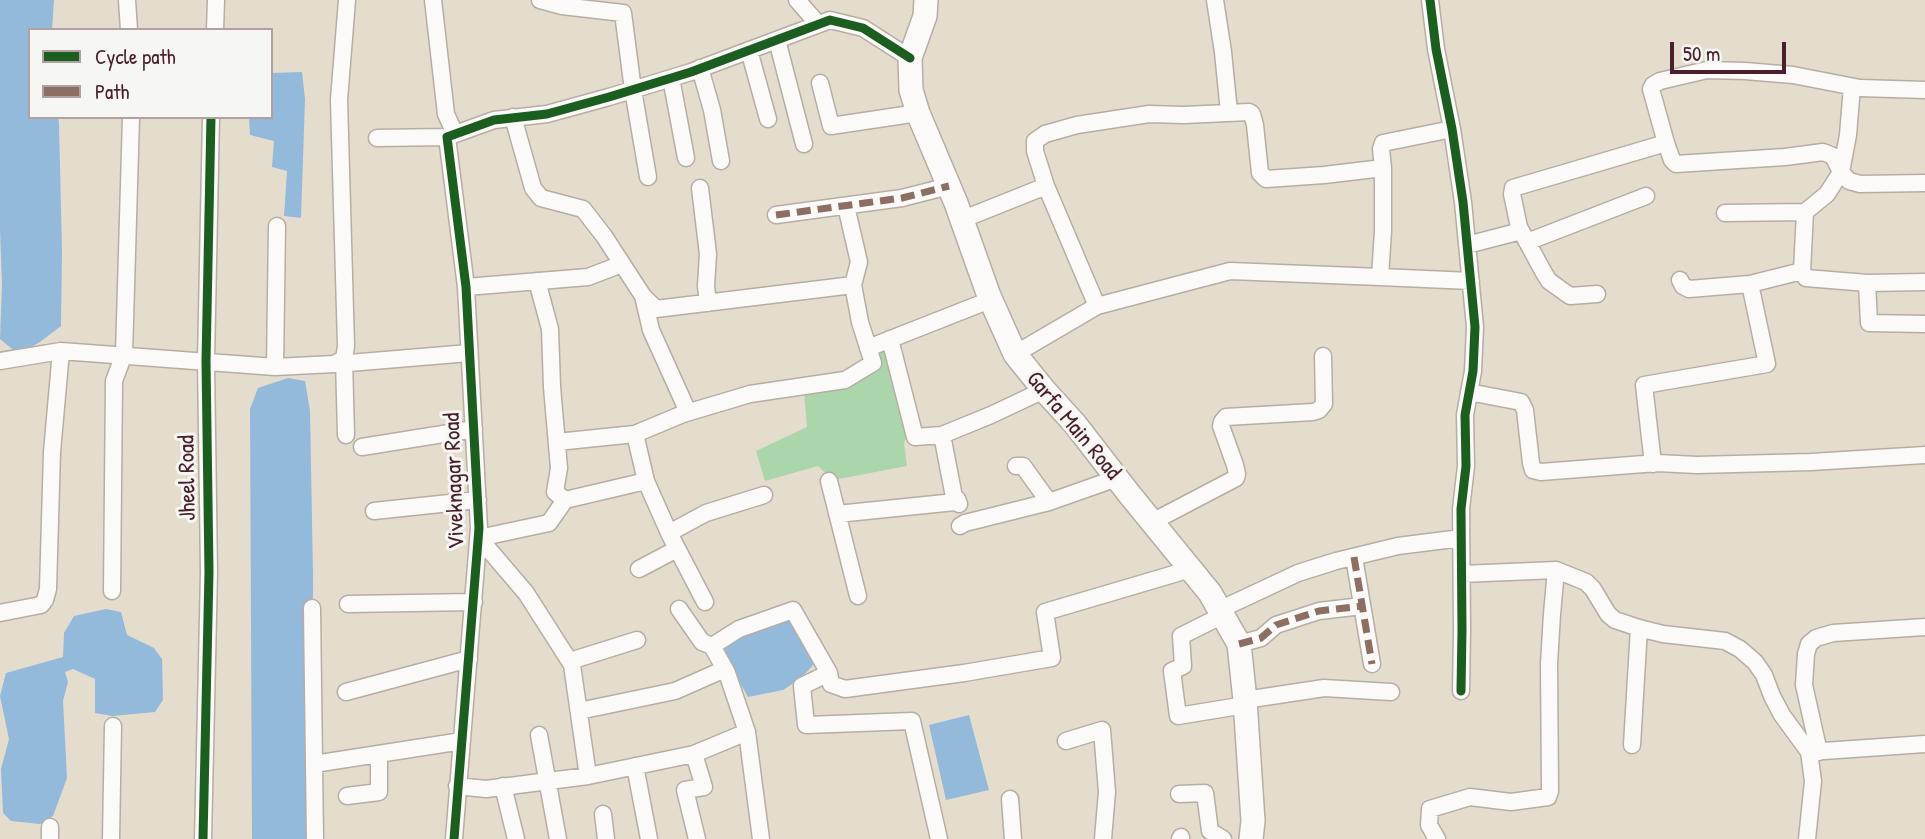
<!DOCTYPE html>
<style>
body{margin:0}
#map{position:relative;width:1925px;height:839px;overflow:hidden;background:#e4ddcd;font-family:"Patrick Hand",sans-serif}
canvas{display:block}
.legend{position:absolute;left:28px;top:28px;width:245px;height:91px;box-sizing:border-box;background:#f6f6f2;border:2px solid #b1a0a2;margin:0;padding:9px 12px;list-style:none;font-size:21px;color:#4a1f2b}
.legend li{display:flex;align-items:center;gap:14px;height:35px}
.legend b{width:35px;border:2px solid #b1a0a2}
.scale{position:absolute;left:1670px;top:42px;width:116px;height:32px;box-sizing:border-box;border:4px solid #4a1f2b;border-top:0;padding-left:9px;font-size:21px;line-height:24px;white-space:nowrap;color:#4a1f2b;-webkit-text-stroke:5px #f6f6f2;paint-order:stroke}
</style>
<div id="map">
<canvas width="1925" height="839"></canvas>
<ul class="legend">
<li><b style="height:9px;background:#1b5e20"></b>Cycle path</li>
<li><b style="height:9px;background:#8d6e63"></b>Path</li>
</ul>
<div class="scale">50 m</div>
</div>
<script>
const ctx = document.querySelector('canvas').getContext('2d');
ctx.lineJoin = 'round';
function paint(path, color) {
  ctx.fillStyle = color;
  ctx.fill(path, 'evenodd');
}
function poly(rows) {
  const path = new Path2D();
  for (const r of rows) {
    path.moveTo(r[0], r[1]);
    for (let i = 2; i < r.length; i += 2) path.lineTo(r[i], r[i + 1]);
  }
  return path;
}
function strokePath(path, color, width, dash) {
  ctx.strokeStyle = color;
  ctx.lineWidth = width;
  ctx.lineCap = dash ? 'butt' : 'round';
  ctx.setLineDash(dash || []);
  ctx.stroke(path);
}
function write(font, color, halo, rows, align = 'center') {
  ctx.font = font + ' "Patrick Hand",sans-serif';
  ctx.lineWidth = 6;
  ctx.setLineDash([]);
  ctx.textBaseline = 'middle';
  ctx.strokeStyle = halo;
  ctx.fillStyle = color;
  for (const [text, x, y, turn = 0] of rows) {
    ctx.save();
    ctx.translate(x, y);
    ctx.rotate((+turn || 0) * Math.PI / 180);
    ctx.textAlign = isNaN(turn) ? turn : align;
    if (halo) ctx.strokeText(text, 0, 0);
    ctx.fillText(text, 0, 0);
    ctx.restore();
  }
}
paint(poly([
 [886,345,910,433,904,442,907,466,833,480,818,466,765,481,756,451,807,427,804,392,847,382,872,350]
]), '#abd5ab');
paint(poly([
 [0,0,54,0,52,30,30,30,30,117,58,117,59,124,62,251,61,326,40,342,18,354,0,339,2,285,0,229],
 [302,72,305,99,301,218,284,216,287,171,272,167,274,141,250,135,249,117,271,117,271,73],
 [288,378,305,381,310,411,313,575,312,839,252,839,250,409,258,388],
 [106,609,121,612,127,635,154,648,162,659,163,700,155,712,112,716,95,713,95,679,73,669,65,672,68,682,63,701,67,778,53,816,40,824,11,821,3,813,1,769,9,739,0,696,6,673,63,657,64,633,74,616],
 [797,616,817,661,800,679,783,690,748,697,723,652,725,644,746,629],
 [969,715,989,790,946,800,929,725]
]), '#93b9db');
const minor = poly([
 [127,0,129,30],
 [433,0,446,114,455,134],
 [540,0,562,6,623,13,633,90,648,177],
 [797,0,818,24],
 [1215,0,1223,52,1229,112],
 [1430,0,1436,49,1452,129,1463,202,1475,327,1473,371,1465,415,1466,466,1461,509,1462,630,1461,691],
 [215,30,216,0],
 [777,40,804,144],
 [749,50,768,119],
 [700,68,712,110,721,161],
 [671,78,686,158],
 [820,83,831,126,918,113],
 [1925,90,1860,88,1793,75,1745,71,1707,70,1660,81,1653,85,1651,89,1666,143,1672,160,1676,164,1785,157,1823,152,1833,156,1841,172,1849,181,1860,184,1925,183],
 [513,117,533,188,541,198,583,209,604,236,643,296,656,309,853,285],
 [1452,129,1383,143,1381,149,1383,168,1383,231,1380,277,1471,281],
 [377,138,447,137],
 [1046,186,1097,306],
 [700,188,708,254,706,286,708,303],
 [1805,212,1802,271,1806,278,1867,283,1925,282],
 [1725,213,1805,212,1827,194,1841,172,1848,135,1852,87],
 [776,215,902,198,949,186],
 [961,220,1046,186,1035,151,1035,141,1045,134,1077,125,1149,114,1184,115,1249,112,1252,114,1255,125,1260,173,1266,179,1324,175,1383,168],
 [1527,242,1646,196],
 [1467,245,1521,231],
 [537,281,550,329,552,387,559,468,555,492,565,500],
 [1867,283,1869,323,1925,324],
 [1750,284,1802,271],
 [466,287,588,277,622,264],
 [1597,294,1570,296,1549,281,1544,273,1519,227,1512,194,1513,188,1666,143],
 [643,296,651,330,688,412],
 [890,339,915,437,942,435,991,415,1044,390],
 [868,348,990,300],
 [1015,354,1097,306,1230,271,1380,277],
 [344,359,346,435],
 [0,361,61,351,275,367,334,364,344,359,346,346,339,100,347,0],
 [337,364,469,353],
 [275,367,277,226],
 [1469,392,1521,402,1525,410,1531,463,1533,470,1541,472,1657,463,1697,465,1811,462,1925,455],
 [635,434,646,481,669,533,705,602],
 [942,435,955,502,957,499,959,504],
 [557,442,635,434,683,414,750,394,845,380,873,363,860,322,853,285,859,262,846,206],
 [362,447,474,429],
 [1653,464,1644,385,1767,364,1750,284,1689,289,1683,286,1680,280],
 [1016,466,1023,466,1049,502],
 [829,481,858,596],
 [374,511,478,500],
 [837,514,955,502],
 [1152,522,1236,478,1237,474,1235,465,1221,426,1222,422,1226,417,1313,412,1319,410,1324,404,1323,356],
 [960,526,965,523,1049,502,1117,478],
 [669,533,706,513,764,495],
 [1354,557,1372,664],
 [639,569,677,549],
 [1462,574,1556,570,1586,582,1593,589,1608,614,1615,620,1639,628,1663,634,1725,641,1740,649,1755,662,1764,675,1772,696,1782,715,1809,752,1813,781,1807,839],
 [112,591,114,381,124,354,131,117],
 [348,604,474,602],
 [312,608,315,839],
 [679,609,702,642,712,646],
 [1219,610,1298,573,1336,561,1398,546,1461,538],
 [0,613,41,605,45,600,48,589,52,452,61,351],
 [1223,615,1181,636,1183,666,1172,671,1178,716,1245,705],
 [1239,644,1261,638,1276,625,1319,611,1362,606],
 [570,661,637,640],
 [829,673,831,684,845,689,964,673,1052,658,1045,612,1191,569],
 [346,692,469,659],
 [1245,700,1324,688,1391,692],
 [579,711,675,691,725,669],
 [539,735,558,839],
 [1066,741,1102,730,1107,792,1103,839],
 [1632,745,1639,628],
 [1809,752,1925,744],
 [1819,752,1804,685,1806,654,1809,644,1816,638,1833,633,1925,627],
 [694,754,704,787,685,790,697,839],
 [314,764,462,741],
 [635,766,649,839],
 [588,776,572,665,526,593,479,538,549,523,565,500,646,481],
 [457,786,486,789,588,776,694,754,747,732],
 [503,786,516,839],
 [1179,794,1205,793,1210,831,1223,839],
 [347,796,379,792,379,755],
 [1010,799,1013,839],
 [603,814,606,839],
 [50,839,50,827],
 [111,839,113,726],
 [203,839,209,572,206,361,211,117],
 [454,839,479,528,466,287,447,137,494,120,547,114,609,97,691,72,830,20,863,28,910,58],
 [761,839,747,732,727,673,712,646,739,629,793,610,829,673,802,686,806,725,912,721,939,839],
 [1180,839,1181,837],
 [1437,839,1429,825,1430,809,1470,797,1511,802,1548,797,1550,791,1549,664,1552,614,1556,570]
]);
const secondary = poly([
 [926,0,925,16,910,58,911,90,918,113,956,203,989,296,1015,354,1044,390,1075,424,1130,495,1210,593,1239,644,1245,700,1253,821,1251,839]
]);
strokePath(minor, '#b6ada4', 19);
strokePath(secondary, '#b6ada4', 26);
strokePath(minor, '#fbfaf8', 16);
strokePath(secondary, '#fbfaf8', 23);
strokePath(poly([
 [776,215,902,198,949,186],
 [1354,557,1372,664],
 [1239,644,1261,638,1276,625,1319,611,1362,606]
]), '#8d6e63', 7, [14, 7]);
strokePath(poly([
 [1430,0,1436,49,1452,129,1463,202,1475,327,1473,371,1465,415,1466,466,1461,509,1462,630,1461,691],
 [203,839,209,572,206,361,211,117],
 [454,839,479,528,466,287,447,137,494,120,547,114,609,97,691,72,830,20,863,28,910,58]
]), '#1b5e20', 9);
write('23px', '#4a1f2b', '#f6f6f2', [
 ["Garfa Main Road",1073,426,50],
 ["Jheel Road",188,478,-91],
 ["Viveknagar Road",455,481,-92]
]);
</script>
